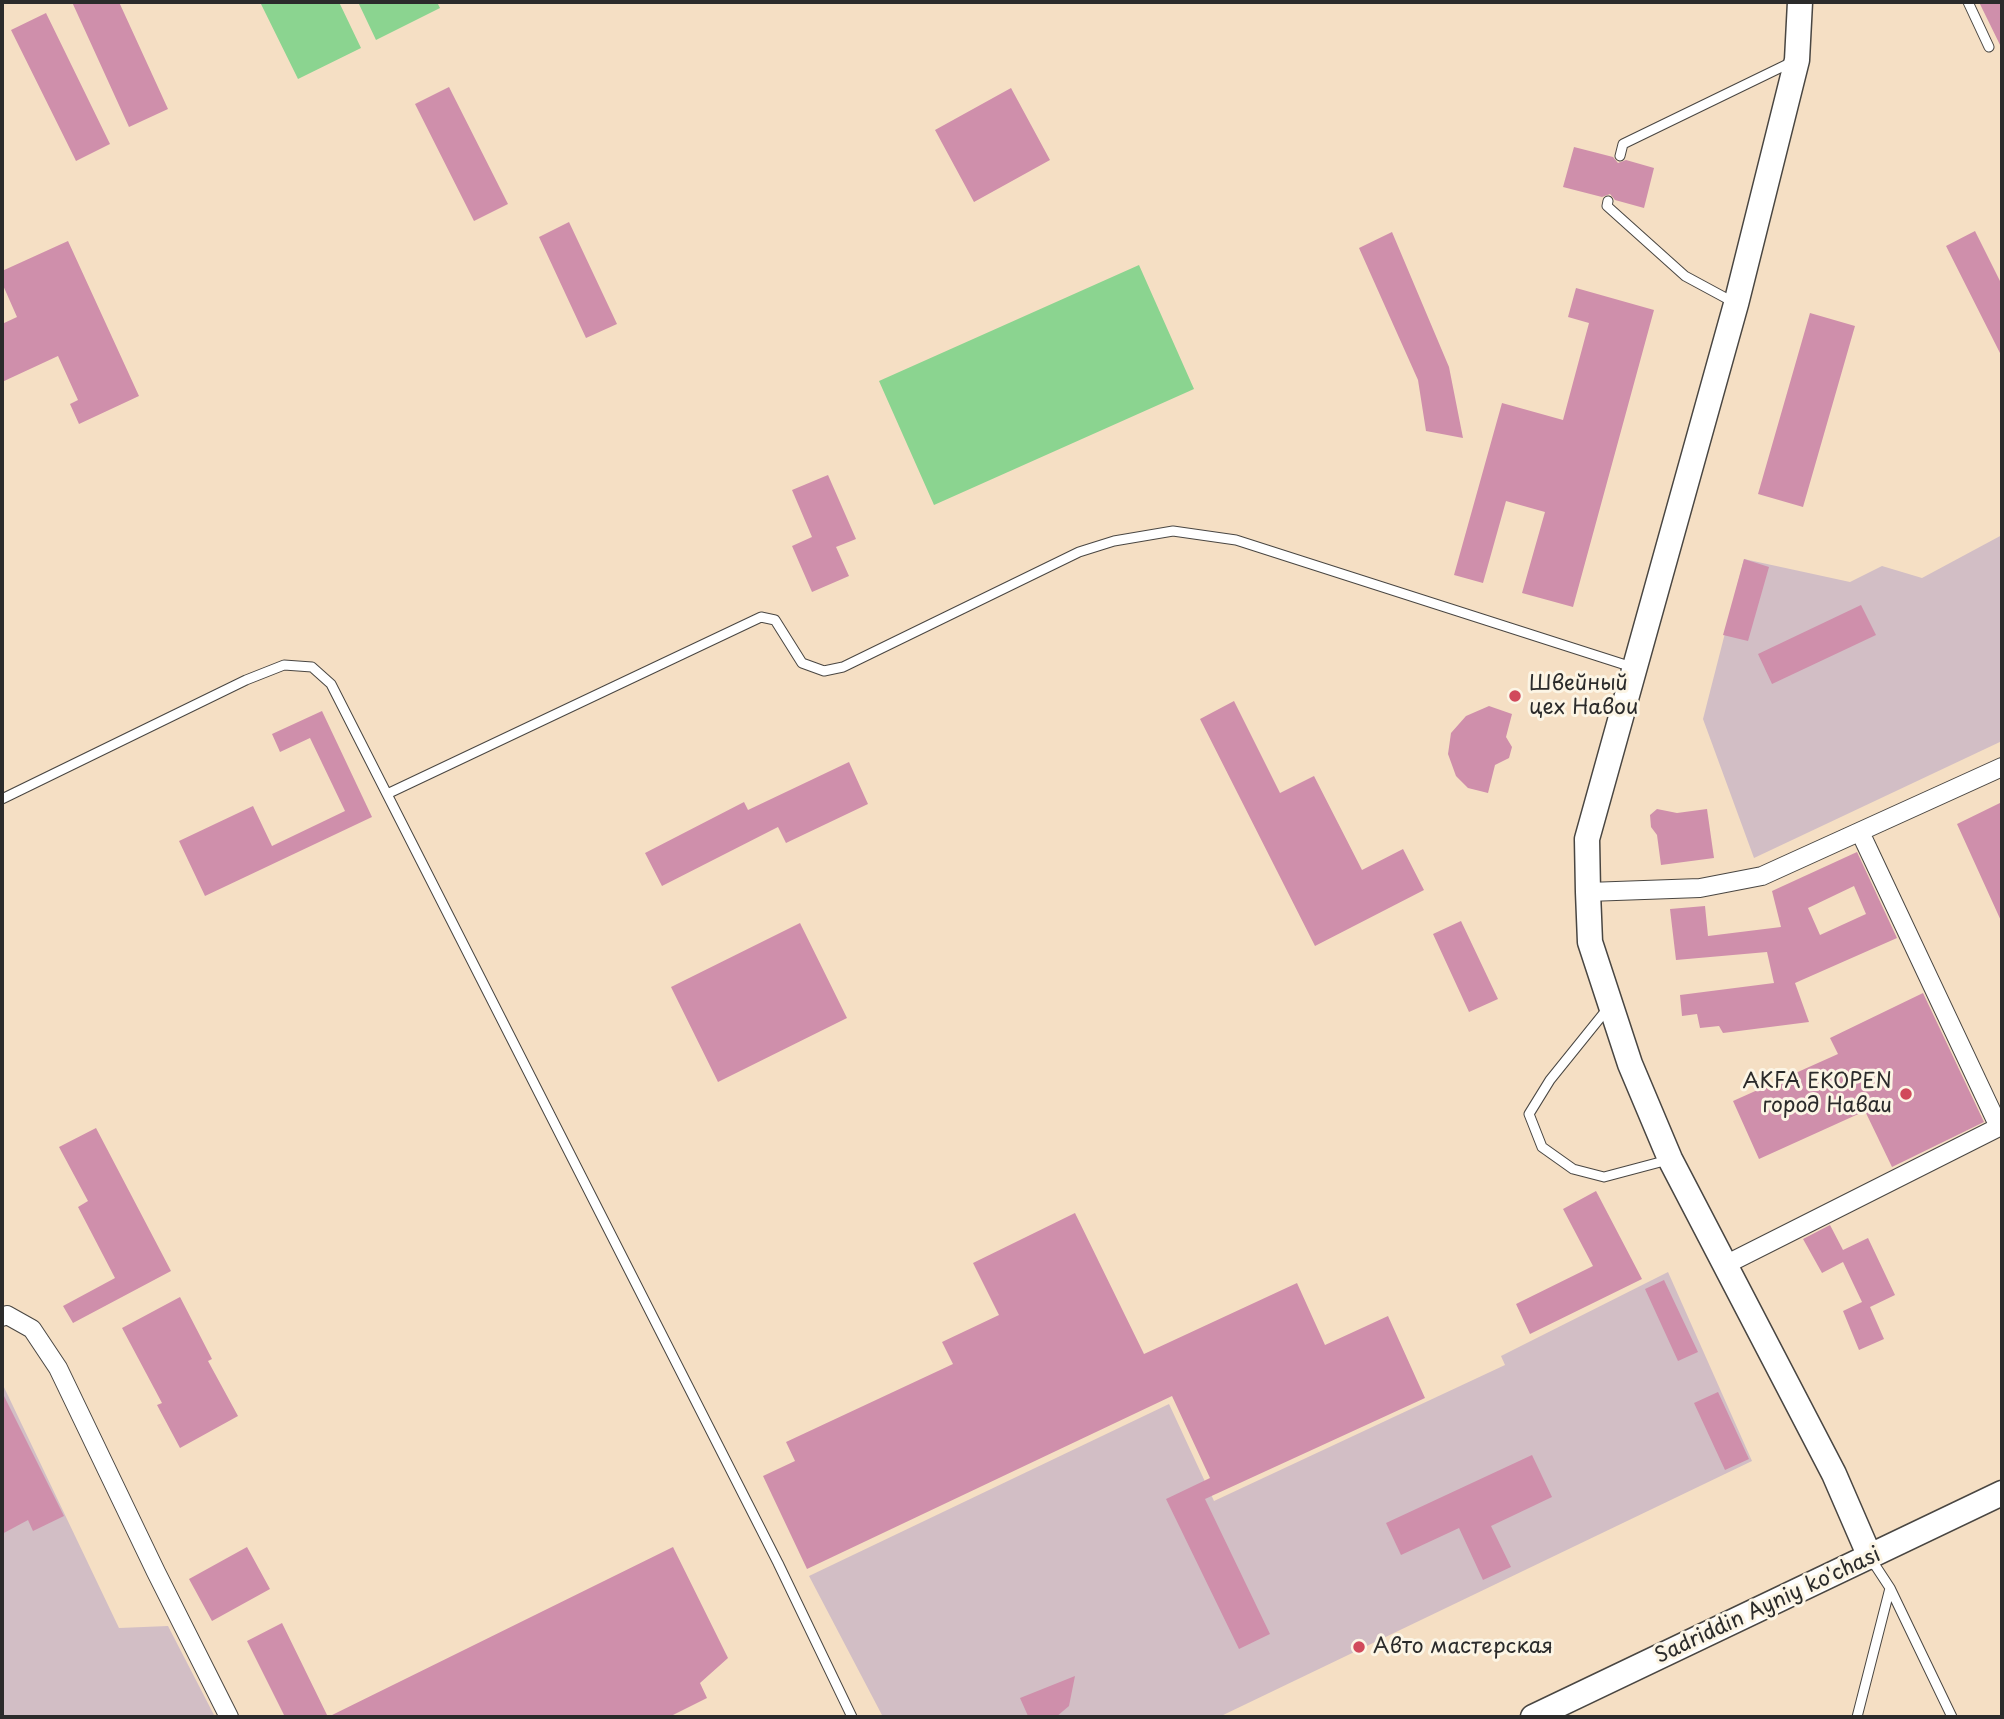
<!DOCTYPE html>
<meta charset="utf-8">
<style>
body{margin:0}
#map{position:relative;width:2004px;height:1719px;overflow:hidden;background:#f5dfc4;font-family:"Playpen Sans",sans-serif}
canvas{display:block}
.frame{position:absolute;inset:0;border:4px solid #2b2b2b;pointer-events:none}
</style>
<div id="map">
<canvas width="2004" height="1719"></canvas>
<div class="frame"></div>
</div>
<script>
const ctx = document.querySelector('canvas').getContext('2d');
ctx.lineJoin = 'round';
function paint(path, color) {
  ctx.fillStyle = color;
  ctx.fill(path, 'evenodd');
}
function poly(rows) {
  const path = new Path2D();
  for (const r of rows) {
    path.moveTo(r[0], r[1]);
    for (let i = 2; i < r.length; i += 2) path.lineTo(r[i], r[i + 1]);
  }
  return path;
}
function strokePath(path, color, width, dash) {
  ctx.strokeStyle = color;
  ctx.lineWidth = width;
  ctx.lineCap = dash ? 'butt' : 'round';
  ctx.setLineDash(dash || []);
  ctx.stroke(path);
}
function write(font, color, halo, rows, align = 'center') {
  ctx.font = font + ' "Playpen Sans",sans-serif';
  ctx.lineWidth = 6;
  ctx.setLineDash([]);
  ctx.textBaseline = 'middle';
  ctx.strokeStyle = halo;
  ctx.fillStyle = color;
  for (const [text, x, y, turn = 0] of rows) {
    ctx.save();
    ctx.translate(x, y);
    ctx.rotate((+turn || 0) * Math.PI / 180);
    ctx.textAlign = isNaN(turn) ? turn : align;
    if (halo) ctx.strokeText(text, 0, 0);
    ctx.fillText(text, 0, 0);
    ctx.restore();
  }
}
paint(poly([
 [2002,535,2002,741,1754,858,1703,719,1744,559,1850,582,1882,566,1922,578],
 [1668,1272,1752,1461,1219,1717,883,1717,809,1576,1169,1404,1214,1501,1505,1365,1501,1356],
 [2,1383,119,1628,168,1626,215,1717,2,1717]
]), '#d2bec5');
paint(poly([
 [260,2,339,2,361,48,298,79],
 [358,2,437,2,440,8,376,40],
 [1139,265,1194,389,934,505,879,381]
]), '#8bd490');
paint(poly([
 [72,2,119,2,168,109,129,127],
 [1979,2,2002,2,2002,49],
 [46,13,110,144,76,161,11,30],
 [449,87,508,204,474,221,415,104],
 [1011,88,1050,160,974,202,935,130],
 [1574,147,1613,157,1618,163,1626,160,1654,168,1644,208,1615,200,1610,194,1602,197,1563,187],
 [569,222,617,324,586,338,539,237],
 [1975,231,2002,285,2002,357,1946,246],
 [1392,232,1449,367,1463,438,1426,431,1418,380,1359,248],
 [68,241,139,396,79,424,70,404,78,400,58,356,2,382,2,324,17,317,2,283,2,271],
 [1576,288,1654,310,1573,607,1522,593,1545,512,1506,501,1483,583,1454,575,1502,403,1563,420,1589,323,1568,317],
 [1810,313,1855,326,1803,507,1758,494],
 [828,475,856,539,836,547,849,576,812,592,792,546,812,537,792,490],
 [1744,559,1769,567,1748,641,1723,635],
 [1861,605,1876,635,1772,684,1758,654],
 [1234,701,1280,793,1314,776,1362,870,1403,849,1424,890,1315,946,1200,719],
 [1489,706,1512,714,1506,737,1512,747,1509,758,1495,765,1488,793,1468,788,1456,776,1448,754,1451,733,1466,716],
 [322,711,372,817,205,896,179,841,253,806,272,846,345,811,310,738,280,752,272,734],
 [849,762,868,804,786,843,778,827,662,886,645,853,744,802,748,810],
 [2002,802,2002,923,1957,824],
 [1657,809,1677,813,1707,809,1714,858,1661,865,1657,835,1651,827,1650,815],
 [1857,852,1897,938,1795,983,1809,1022,1723,1033,1719,1026,1700,1028,1697,1014,1682,1016,1680,995,1774,983,1767,952,1676,960,1670,909,1705,906,1708,936,1781,927,1772,891],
 [1854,886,1866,914,1820,935,1808,908],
 [1461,921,1498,999,1469,1012,1433,934],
 [800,923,847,1018,718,1082,671,987],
 [1923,993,1984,1122,1892,1167,1865,1111,1759,1159,1733,1101,1838,1054,1830,1038],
 [96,1128,171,1271,73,1323,63,1306,115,1278,78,1207,88,1201,59,1147],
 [1596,1191,1642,1279,1530,1334,1516,1304,1593,1266,1563,1209],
 [1075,1213,1144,1354,1297,1283,1325,1345,1388,1316,1425,1398,1205,1499,1270,1634,1239,1649,1166,1499,1210,1478,1172,1396,807,1569,763,1476,795,1461,786,1442,953,1364,942,1342,999,1315,973,1263],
 [1830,1225,1843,1250,1868,1238,1895,1295,1870,1307,1884,1339,1859,1350,1843,1311,1862,1302,1843,1262,1822,1273,1803,1239],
 [1664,1280,1698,1352,1678,1361,1645,1289],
 [180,1297,212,1359,208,1361,238,1416,180,1448,157,1405,162,1403,122,1328],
 [2,1392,64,1516,33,1531,28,1520,2,1534],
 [1718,1392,1749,1459,1725,1470,1694,1403],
 [1532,1455,1552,1497,1491,1526,1511,1567,1483,1580,1459,1528,1401,1555,1386,1523],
 [247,1547,270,1589,212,1621,189,1579],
 [673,1547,728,1658,700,1683,707,1698,669,1717,285,1717,247,1641,282,1623,328,1717],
 [1075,1676,1069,1706,1056,1717,1028,1716,1020,1698]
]), '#cf8fab');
const lane = poly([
 [1968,2,1989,47],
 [1620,156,1623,144,1792,62],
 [1608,201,1607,206,1685,276,1735,303],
 [387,794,761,617,775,620,802,663,824,671,843,667,1079,552,1114,541,1173,531,1236,540,1632,667],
 [2,799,246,680,284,665,312,667,331,684,778,1563,852,1717],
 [1608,1008,1550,1080,1529,1114,1542,1147,1573,1169,1604,1177,1668,1160],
 [1871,1559,1890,1588,1952,1717],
 [1857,1717,1890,1588]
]);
const street = poly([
 [1588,892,1700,888,1762,876,2002,767],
 [1725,1265,1999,1127,1860,832],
 [2,1317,7,1315,32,1329,58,1368,156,1572,229,1717]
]);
const secondary = poly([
 [1800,2,1797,60,1736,304,1587,839,1588,892,1590,942,1630,1064,1670,1159,1834,1474,1870,1557],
 [1533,1717,2002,1493]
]);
strokePath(lane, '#494642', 11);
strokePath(street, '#494642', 20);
strokePath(secondary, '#494642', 27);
strokePath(lane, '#fff', 9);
strokePath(street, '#fff', 18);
strokePath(secondary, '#fff', 24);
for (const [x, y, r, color] of [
 [1515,696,7,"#d1495b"],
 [1906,1094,7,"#d1495b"],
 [1359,1647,7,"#d1495b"]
]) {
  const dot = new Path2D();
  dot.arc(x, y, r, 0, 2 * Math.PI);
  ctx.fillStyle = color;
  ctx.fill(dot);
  strokePath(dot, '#fcf5e5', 2.5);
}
write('21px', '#2b2b2b', '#fcf5e5', [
 ["Швейный",1529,684],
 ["цех Навои",1529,708],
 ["AKFA EKOPEN",1892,1082,"right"],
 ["город Наваи",1892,1106,"right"],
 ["Авто мастерская",1373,1647]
], 'left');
write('21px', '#2b2b2b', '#fcf5e5', [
 ["Sadriddin Ayniy ko'chasi",1768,1606,-25]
]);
</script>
